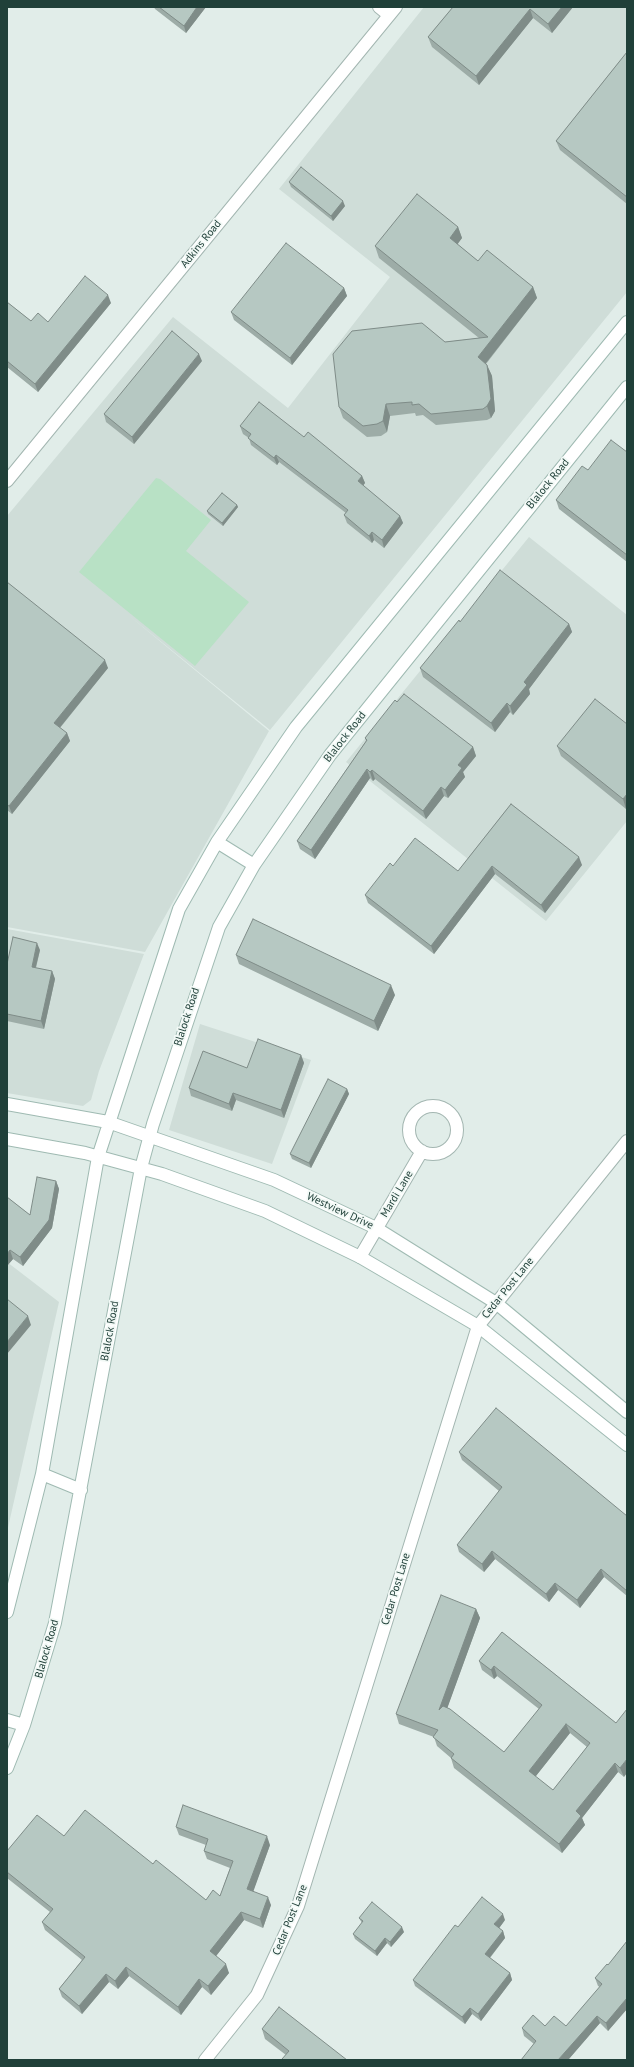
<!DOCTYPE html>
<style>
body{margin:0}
#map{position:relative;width:634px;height:2067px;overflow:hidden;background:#e1ede9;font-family:"PT Sans",sans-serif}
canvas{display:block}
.frame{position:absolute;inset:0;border:8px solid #204039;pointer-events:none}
</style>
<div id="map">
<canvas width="634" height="2067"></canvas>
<div class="frame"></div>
</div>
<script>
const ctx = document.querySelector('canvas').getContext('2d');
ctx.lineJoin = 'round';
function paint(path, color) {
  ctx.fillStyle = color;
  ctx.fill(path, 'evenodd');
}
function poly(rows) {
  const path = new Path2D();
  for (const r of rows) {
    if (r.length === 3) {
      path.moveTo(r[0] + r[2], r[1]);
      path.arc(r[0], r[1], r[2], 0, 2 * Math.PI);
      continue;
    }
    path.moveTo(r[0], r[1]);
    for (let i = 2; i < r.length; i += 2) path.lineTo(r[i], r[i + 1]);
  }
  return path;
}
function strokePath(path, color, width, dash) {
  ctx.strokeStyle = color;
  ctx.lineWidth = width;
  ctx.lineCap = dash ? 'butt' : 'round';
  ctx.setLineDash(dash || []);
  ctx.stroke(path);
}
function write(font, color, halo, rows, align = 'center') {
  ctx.font = font + ' "PT Sans",sans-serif';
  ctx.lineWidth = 3.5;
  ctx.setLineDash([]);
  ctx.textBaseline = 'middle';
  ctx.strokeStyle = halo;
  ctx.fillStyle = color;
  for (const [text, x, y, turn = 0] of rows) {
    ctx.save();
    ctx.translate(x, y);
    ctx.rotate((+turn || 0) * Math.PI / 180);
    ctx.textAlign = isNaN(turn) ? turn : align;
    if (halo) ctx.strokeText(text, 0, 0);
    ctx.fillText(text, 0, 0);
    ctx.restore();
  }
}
paint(poly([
 [424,7,627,7,627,292,270,730,127,614,269,731,145,952,7,927,7,516,173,317,288,408,390,277,279,189],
 [529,537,627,615,627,821,546,921,346,762],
 [7,929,144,954,99,1071,91,1100,83,1106,7,1093],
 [200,1024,311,1060,272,1164,169,1130],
 [7,1262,59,1302,7,1532]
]), '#cfddd8');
paint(poly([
 [156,478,160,479,211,520,186,551,249,602,195,666,79,572]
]), '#b8e1c5');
const street = poly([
 [379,7,389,15],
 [7,481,396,7],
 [433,1130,24],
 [360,1257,422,1151],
 [205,2060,257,1995,298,1906,478,1326,627,1141]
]);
const secondary = poly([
 [217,842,254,865],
 [7,1104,108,1122,274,1180,376,1228,496,1303,627,1412],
 [7,1139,85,1153,162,1174,265,1211,360,1257,478,1326,627,1445],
 [42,1474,81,1490],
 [7,1612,42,1474,98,1157,179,909,217,842,296,727,627,322],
 [7,1720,24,1725],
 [7,1768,24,1725,55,1623,141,1168,153,1124,219,927,254,865,330,755,627,387]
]);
strokePath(street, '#a3b6b1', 14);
strokePath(secondary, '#9fbab2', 14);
strokePath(street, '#fff', 12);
strokePath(secondary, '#fff', 12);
paint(poly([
 [154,7,206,7,186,33,155,9],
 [453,7,573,7,552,33,533,18,479,85,432,47,428,37],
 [627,52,627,204,560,150,556,141],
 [289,182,345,206,333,221,291,187],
 [458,227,462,238,457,244,478,261,533,287,537,298,486,364,487,365,492,376,495,411,491,418,487,420,436,425,423,415,416,416,415,413,390,416,387,432,381,436,367,437,343,418,339,407,445,342,479,338,379,258,375,246],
 [344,288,347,296,292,365,234,320,231,312],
 [7,302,31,321,48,322,111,303,38,392,7,367],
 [202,361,134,444,106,422,104,414],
 [240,426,304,437,362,476,365,483,363,486,400,516,403,523,384,548,374,540,372,543,347,523,344,515,346,513,279,462,277,465,251,445,249,438,243,434],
 [627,452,627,562,559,509,556,500,588,470],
 [237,505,238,507,223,526,208,514,207,511],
 [7,582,108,668,60,728,67,733,70,741,12,814,7,810],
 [460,622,569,624,572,632,529,689,530,694,513,715,510,712,495,732,423,677,420,668],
 [397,702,473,747,476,756,463,772,465,777,448,798,444,796,426,819,375,779,373,781,370,778,315,859,300,849,297,841,366,741,365,738],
 [627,724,627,808,626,809,561,756,557,746],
 [511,804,582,865,545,913,495,874,434,954,368,903,365,895,393,866,458,871],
 [40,950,36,968,52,971,55,979,44,1029,7,1021,7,964],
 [236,955,395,995,378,1031,239,964],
 [301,1055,304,1063,284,1118,236,1100,232,1111,191,1096,189,1088,247,1068],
 [347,1089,349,1094,311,1168,292,1159,290,1154],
 [56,1181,59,1189,52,1228,23,1266,13,1259,7,1266,7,1197,30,1215],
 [459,1452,627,1516,627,1596,604,1577,580,1608,558,1590,549,1602,495,1559,484,1572,459,1552,457,1545,499,1491,462,1460],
 [476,1609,480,1618,447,1708,504,1752,539,1709,497,1676,494,1679,482,1670,479,1661,502,1632,616,1723,624,1777,618,1772,582,1818,585,1825,562,1853,454,1768,451,1758,437,1746,434,1737,399,1724,396,1714],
 [570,1733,587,1747,553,1790,535,1777],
 [176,1827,270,1845,253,1891,271,1905,263,1928,244,1920,216,1956,229,1973,211,1995,202,1987,181,2015,129,1976,118,1989,109,1982,82,2014,62,1997,59,1989,82,1960,45,1930,42,1922,50,1912,7,1878,7,1851,64,1836,153,1864,206,1900,220,1896,230,1868,207,1859,204,1851,206,1845,179,1835],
 [359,1918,404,1932,391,1947,387,1943,377,1956,355,1939,353,1934,362,1923],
 [505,1920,499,1928,503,1931,505,1938,490,1958,510,1973,512,1980,481,2021,472,2014,465,2024,415,1986,413,1980],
 [627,1941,627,2009,608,2031,600,2023,568,2060,521,2060,534,2044,524,2036,522,2028,545,2026,566,2026,600,1987,598,1986,595,1978,608,1965],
 [262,2029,347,2060,283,2060,282,2059,286,2055,265,2039]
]), '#9daca7');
paint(poly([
 [197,7,206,7,186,33,184,26],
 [562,7,573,7,552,33,548,24],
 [530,9,533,18,479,85,476,76],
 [343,201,345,206,333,221,331,216],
 [458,227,462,238,454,249,450,238],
 [533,287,537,298,482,368,478,357],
 [344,288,347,296,292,365,290,358],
 [108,295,111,303,38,392,35,384],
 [199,354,202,361,134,444,132,437],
 [487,365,492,376,495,411,491,418,487,406],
 [386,404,390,416,387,432,383,421],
 [276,455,279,462,277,465,274,458],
 [362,476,365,483,360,489,358,481],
 [237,505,238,507,223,526,222,523],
 [400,516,403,523,384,548,382,540],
 [372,532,374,540,372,543,369,536],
 [569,624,572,632,529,689,530,694,513,715,510,706,524,682],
 [105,660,108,668,57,731,54,723],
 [507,703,510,712,495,732,491,723],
 [67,733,70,741,12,814,9,806],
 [473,747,476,756,463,772,465,777,448,798,445,790,458,765],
 [367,769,370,778,315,859,311,850],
 [372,770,375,779,373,781,370,772],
 [441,787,444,796,426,819,423,811],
 [627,794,627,808,626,809,623,799],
 [579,857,582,865,545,913,541,905],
 [492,866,495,874,434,954,431,946],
 [37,943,40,950,34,974,32,967],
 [52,971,55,979,44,1029,41,1021],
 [391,985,395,995,378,1031,374,1021],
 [301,1055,304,1063,284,1118,281,1110],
 [347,1089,349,1094,311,1168,309,1163],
 [233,1093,236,1100,232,1111,229,1104],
 [56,1181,59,1189,52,1228,23,1266,20,1257],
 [10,1250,13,1259,7,1266,7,1254],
 [28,1316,31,1325,7,1354,7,1342],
 [492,1551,495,1559,484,1572,482,1564],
 [601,1569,604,1577,580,1608,577,1600],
 [555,1583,558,1590,549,1602,546,1594],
 [476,1609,480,1618,443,1720,439,1710],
 [494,1666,497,1676,494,1679,491,1670],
 [566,1724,570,1733,532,1781,529,1771],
 [627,1759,627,1773,624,1777,620,1768],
 [615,1763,618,1772,582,1818,585,1825,562,1853,559,1844,576,1811],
 [267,1836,270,1845,251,1898,247,1889],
 [268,1897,271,1905,263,1928,260,1919],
 [241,1912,244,1920,213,1960,210,1951],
 [503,1914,505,1920,497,1931,494,1924],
 [402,1927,404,1932,391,1947,390,1942],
 [503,1931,505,1938,487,1961,485,1954],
 [385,1938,387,1943,377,1956,375,1951],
 [226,1964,229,1973,211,1995,208,1986],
 [126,1967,129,1976,118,1989,115,1981],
 [510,1973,512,1980,481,2021,478,2014],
 [106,1974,109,1982,82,2014,79,2006],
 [199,1979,202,1987,181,2015,178,2007],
 [627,1998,627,2009,608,2031,606,2023],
 [470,2008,472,2014,465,2024,462,2017],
 [597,2016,600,2023,568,2060,558,2060]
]), '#7f8c88');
const building = poly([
 [159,7,197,7,184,26,159,7],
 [453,7,562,7,548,24,530,9,476,76,428,37,453,7],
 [627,52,627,197,556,141,627,52],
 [301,167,343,201,331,216,289,182,301,167],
 [417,194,458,227,450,238,478,261,487,250,533,287,478,357,487,365,491,399,487,406,483,409,431,414,419,404,412,405,412,402,386,404,383,421,377,424,363,426,339,407,333,354,352,331,422,323,445,342,488,337,375,246,417,194],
 [286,243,344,288,290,358,231,312,286,243],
 [85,276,108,295,35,384,7,361,7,302,31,321,38,313,48,322,85,276],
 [172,331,199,354,132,437,104,414,172,331],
 [259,402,304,437,308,432,362,476,358,481,400,516,382,540,372,532,369,536,344,515,348,510,276,455,274,458,248,438,251,434,240,426,259,402],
 [611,440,627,452,627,555,556,500,582,466,588,470,611,440],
 [222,493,237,505,222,523,207,511,222,493],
 [500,570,569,624,524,682,527,685,510,706,507,703,491,723,420,668,459,620,460,622,500,570],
 [7,582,105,660,54,723,67,733,9,806,7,805,7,582],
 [404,694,473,747,458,765,462,768,445,790,441,787,423,811,372,770,370,772,367,769,311,850,297,841,367,740,365,738,395,700,397,702,404,694],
 [595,699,627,724,627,794,623,799,557,746,595,699],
 [511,804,579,857,541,905,492,866,431,946,365,895,390,863,393,866,415,838,458,871,511,804],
 [253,919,391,985,374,1021,236,955,253,919],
 [13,937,37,943,32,967,52,971,41,1021,7,1014,7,964,13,937],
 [258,1039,301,1055,281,1110,233,1093,229,1104,189,1088,203,1051,247,1068,258,1039],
 [328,1079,347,1089,309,1163,290,1154,328,1079],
 [37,1177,56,1181,49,1220,20,1257,10,1250,7,1254,7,1197,30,1215,37,1177],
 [7,1299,28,1316,7,1342,7,1299],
 [496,1408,627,1516,627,1591,601,1569,577,1600,555,1583,546,1594,492,1551,482,1564,457,1545,502,1487,459,1452,496,1408],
 [441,1595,476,1609,439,1710,443,1706,450,1709,504,1752,542,1705,494,1666,491,1670,479,1661,502,1632,616,1723,627,1709,627,1759,620,1768,615,1763,576,1811,581,1816,559,1844,451,1758,454,1754,433,1737,438,1730,396,1714,441,1595],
 [566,1724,590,1743,553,1790,529,1771,566,1724],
 [183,1805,267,1836,247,1889,268,1897,260,1919,241,1912,210,1951,226,1964,208,1986,199,1979,178,2007,126,1967,115,1981,106,1974,79,2006,59,1989,85,1957,42,1922,53,1909,7,1872,7,1851,37,1815,64,1836,85,1810,153,1864,156,1860,206,1900,213,1890,220,1896,233,1861,204,1851,208,1839,176,1827,183,1805],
 [482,1897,503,1914,494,1924,503,1931,485,1954,510,1973,478,2014,470,2008,462,2017,413,1980,455,1925,458,1927,482,1897],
 [372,1902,402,1927,390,1942,385,1938,375,1951,353,1934,363,1921,359,1918,372,1902],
 [627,1941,627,1998,606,2023,597,2016,558,2060,521,2060,536,2041,522,2028,533,2015,545,2026,554,2016,566,2026,602,1984,595,1978,607,1964,608,1965,627,1941],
 [279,2007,347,2060,284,2060,282,2059,289,2051,262,2029,279,2007]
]);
paint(building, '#b6c8c2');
strokePath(building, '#7f8c88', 1);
write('11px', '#204039', '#f2f9f6', [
 ["Adkins Road",201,244,-51],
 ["Blalock Road",548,484,-51],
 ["Blalock Road",345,737,-52],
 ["Blalock Road",187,1017,-72],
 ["Mardi Lane",397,1194,-59],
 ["Westview Drive",340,1211,25],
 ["Cedar Post Lane",508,1288,-51],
 ["Blalock Road",110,1331,-80],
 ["Cedar Post Lane",396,1589,-73],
 ["Blalock Road",47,1649,-74],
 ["Cedar Post Lane",290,1920,-68]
]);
</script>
